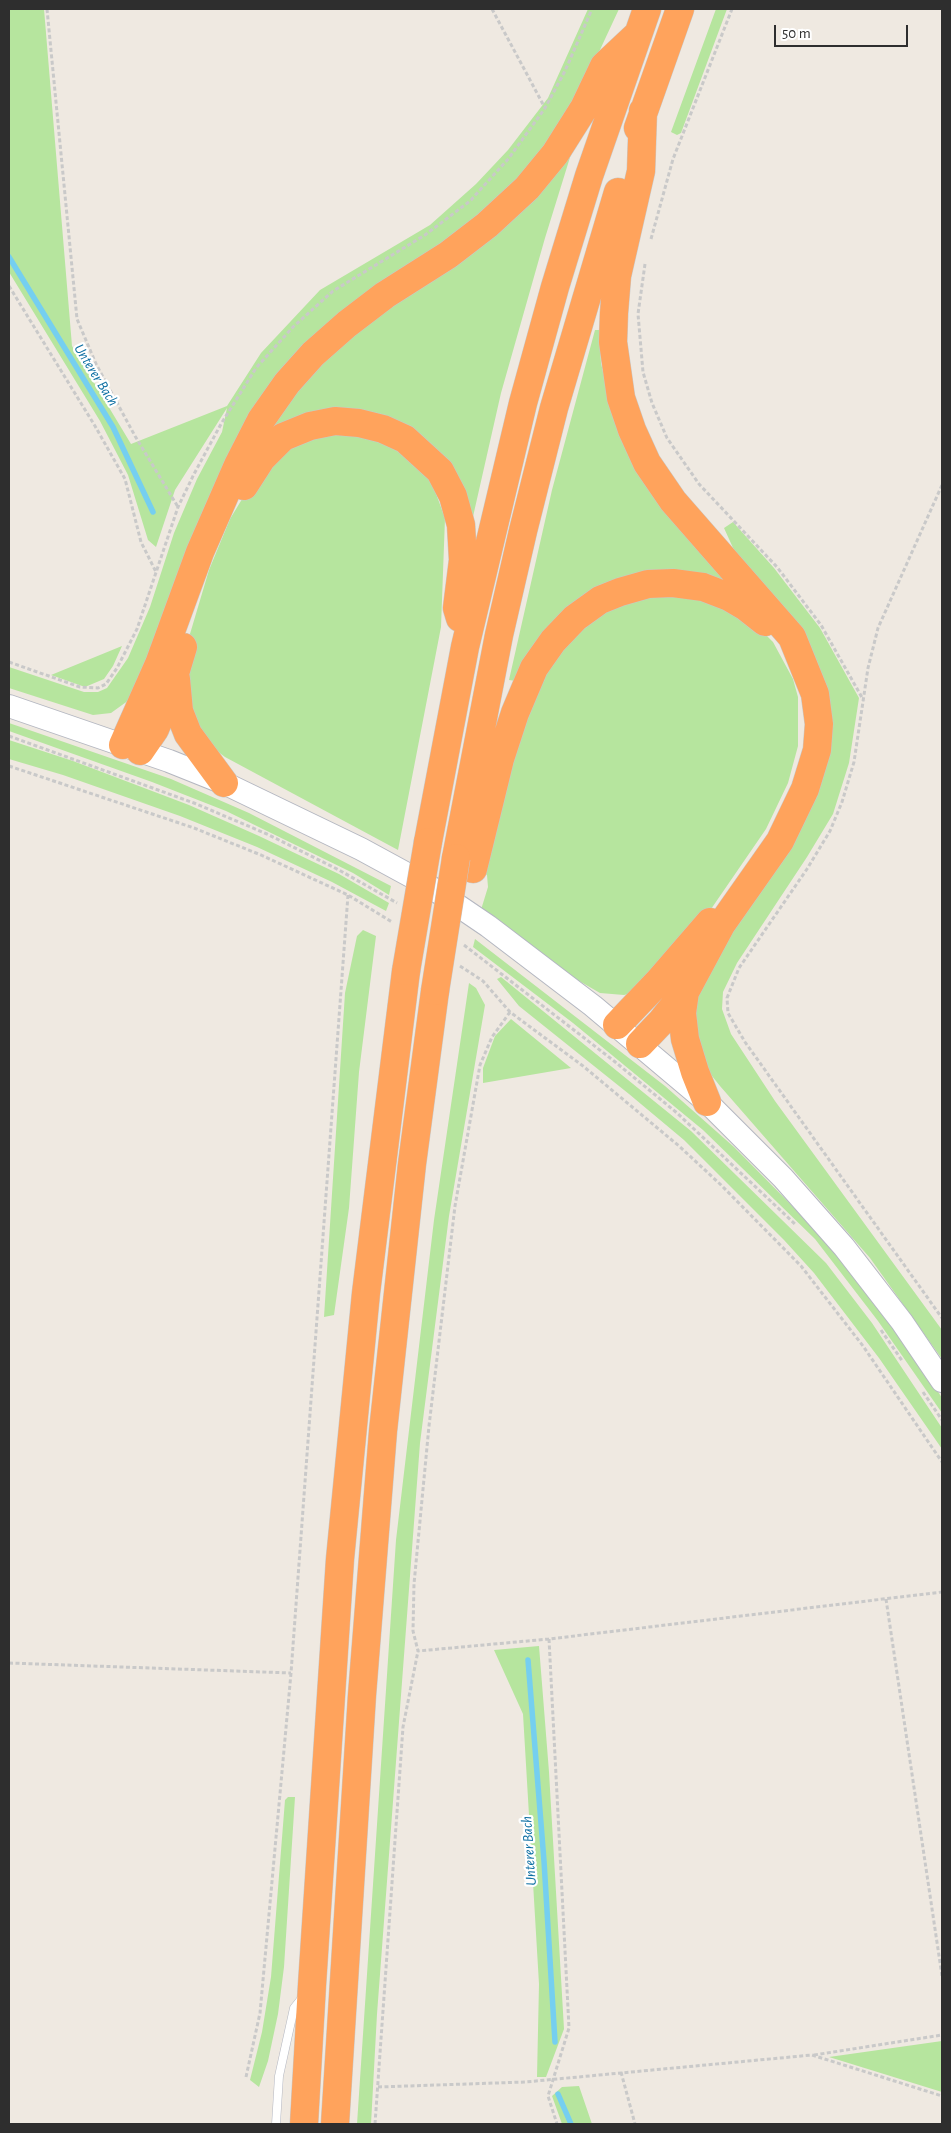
<!DOCTYPE html>
<style>
body{margin:0}
#map{position:relative;width:951px;height:2133px;overflow:hidden;background:#efe9e1;font-family:"Alegreya Sans",sans-serif}
canvas{display:block}
.frame{position:absolute;inset:0;border:10px solid #2e2e2e;pointer-events:none}
.scale{position:absolute;left:774px;top:25px;width:134px;height:22px;box-sizing:border-box;border:2px solid #2e2e2e;border-top:0;padding-left:6px;font-size:15px;line-height:18px;white-space:nowrap;color:#2e2e2e;-webkit-text-stroke:4px #fff;paint-order:stroke}
</style>
<div id="map">
<canvas width="951" height="2133"></canvas>
<div class="frame"></div>
<div class="scale">50 m</div>
</div>
<script>
const ctx = document.querySelector('canvas').getContext('2d');
ctx.lineJoin = 'round';
function paint(path, color) {
  ctx.fillStyle = color;
  ctx.fill(path, 'evenodd');
}
function poly(rows) {
  const path = new Path2D();
  for (const r of rows) {
    path.moveTo(r[0], r[1]);
    for (let i = 2; i < r.length; i += 2) path.lineTo(r[i], r[i + 1]);
  }
  return path;
}
function strokePath(path, color, width, dash) {
  ctx.strokeStyle = color;
  ctx.lineWidth = width;
  ctx.lineCap = dash ? 'butt' : 'round';
  ctx.setLineDash(dash || []);
  ctx.stroke(path);
}
function write(font, color, halo, rows, align = 'center') {
  ctx.font = font + ' "Alegreya Sans",sans-serif';
  ctx.lineWidth = 4.5;
  ctx.setLineDash([]);
  ctx.textBaseline = 'middle';
  ctx.strokeStyle = halo;
  ctx.fillStyle = color;
  for (const [text, x, y, turn = 0] of rows) {
    ctx.save();
    ctx.translate(x, y);
    ctx.rotate((+turn || 0) * Math.PI / 180);
    ctx.textAlign = isNaN(turn) ? turn : align;
    if (halo) ctx.strokeText(text, 0, 0);
    ctx.fillText(text, 0, 0);
    ctx.restore();
  }
}
paint(poly([
 [9,9,44,9,72,346,131,444,227,406,261,353,320,290,430,225,476,184,508,150,548,98,588,9,619,9,578,97,516,186,316,339,195,550,129,700,111,713,93,715,9,688,9,667,84,692,98,692,107,688,128,658,150,607,174,533,197,479,222,432,227,408,175,490,156,547,148,540,128,475,100,421,9,272],
 [716,9,727,9,681,133,677,135,671,132],
 [576,138,545,238,501,393,472,521,453,496,383,429,283,437,263,428,282,400],
 [595,330,599,330,601,363,611,406,730,581,654,572,516,681,509,680,552,490],
 [340,433,366,436,386,443,415,462,431,480,445,518,441,627,398,850,225,757,205,742,187,720,187,644,209,570,230,519,259,471,281,450,309,438],
 [733,522,774,568,820,628,859,698,849,763,833,814,807,857,737,963,723,992,722,1009,731,1034,775,1101,942,1330,942,1359,870,1258,720,1086,700,1061,692,1030,695,999,824,725,739,561,724,528],
 [647,593,702,597,758,627,773,642,793,679,798,697,798,746,788,783,766,829,709,912,636,992,624,995,600,993,548,963,480,913,488,887,487,875,484,873,509,768,543,675,577,626],
 [122,646,113,666,104,679,85,687,51,675],
 [9,723,171,779,249,813,391,886,389,895,353,873,226,811,152,782,9,731],
 [9,740,73,761,189,805,259,836,339,874,389,903,386,911,332,882,257,847,180,816,63,775,9,759],
 [363,930,376,936,359,1072,349,1208,334,1315,324,1317,345,993,357,936],
 [475,939,665,1086,734,1147,823,1237,859,1282,923,1368,942,1398,942,1413,878,1321,815,1239,703,1130,573,1023,473,947],
 [501,977,691,1131,826,1263,872,1323,942,1428,942,1449,879,1358,814,1273,784,1240,684,1140,629,1094,519,1006,497,979],
 [469,983,476,988,485,1005,449,1216,420,1443,377,2014,371,2124,357,2124,396,1540,434,1220],
 [511,1019,571,1068,483,1083,483,1068,495,1036],
 [539,1646,549,1772,564,2029,546,2077,537,2077,539,1984,523,1714,494,1650],
 [288,1797,295,1797,284,1967,278,2014,268,2061,259,2087,250,2080,262,2032,271,1977,285,1800],
 [942,2041,942,2092,829,2057],
 [579,2086,592,2124,562,2124,552,2096,562,2087]
]), '#b6e59e');
strokePath(poly([
 [9,257,113,427,153,512],
 [528,1660,544,1861,555,2042],
 [558,2094,571,2124]
]), '#75cff0', 5.5);
const lane = poly([
 [276,2124,279,2076,294,2008,302,1998]
]);
const secondary = poly([
 [9,706,169,761,224,783,361,849,429,886,488,926,593,1006,707,1102,783,1178,844,1247,902,1322,942,1381]
]);
const highway = poly([
 [638,128,680,9],
 [244,486,262,458,283,437,310,426,335,421,359,423,383,429,405,439,440,471,453,496,461,525,463,560,457,608,460,618],
 [176,679,179,711,188,734,224,783],
 [123,745,159,664,200,552,238,465,261,420,287,383,313,354,347,324,385,295,448,255,487,225,527,188,555,154,584,108,604,66,637,35],
 [140,751,155,729,167,700,183,647],
 [428,842,465,647,523,403,555,287,589,176,647,9],
 [456,858,499,635,523,531,554,408,618,192],
 [473,869,500,759,515,713,534,668,553,641,575,618,600,600,620,592,648,584,673,583,703,587,729,597,746,607,765,622],
 [685,992,682,1013,685,1039,695,1072,707,1102],
 [617,1025,659,981,710,922],
 [640,1044,661,1022,685,992,721,925,780,841,805,789,817,750,819,724,815,694,792,637,673,501,647,463,632,430,621,398,613,342,614,313,617,276,641,171,643,111],
 [304,2124,312,1985,340,1559,366,1293,406,971],
 [335,2124,362,1695,383,1431,412,1164,435,991]
]);
strokePath(lane, '#b4b7c1', 9);
strokePath(secondary, '#b4b7c1', 24);
strokePath(highway, '#c9c9c9', 29);
strokePath(poly([
 [47,9,77,319,96,364,135,436,178,507],
 [492,9,545,108],
 [651,239,673,159,732,9],
 [645,264,638,314,643,372,652,403,667,438,699,484,777,567,821,625,864,701],
 [9,286,95,426,125,479,141,542,156,572],
 [942,485,878,628,868,668,854,762,842,802,830,831,807,869,739,968,727,998,728,1013,745,1042,942,1318],
 [9,662,80,687,98,688,106,684,117,668,137,629,178,507,194,474,221,424,256,368,293,327,333,291,425,235,470,201,509,158,545,108,565,71,592,9],
 [9,736,194,803,267,834,339,870,397,903],
 [9,766,194,828,261,855,348,895,392,922],
 [464,945,614,1061,677,1113,795,1224],
 [460,966,483,981,510,1012,583,1066,679,1146,720,1184,801,1266,863,1346,942,1462],
 [510,1012,492,1037,480,1065,455,1206,429,1426,414,1584,413,1631,418,1651,549,1639,942,1592],
 [881,1330,903,1362],
 [923,1392,942,1420],
 [886,1599,942,1976],
 [549,1639,569,2028,548,2096,557,2124],
 [9,1663,291,1673],
 [814,2055,942,2035],
 [621,2072,635,2124],
 [246,2077,260,2013,291,1673,348,895],
 [378,2087,525,2082,812,2055,942,2096],
 [375,2124,403,1727,418,1651]
]), '#c9c9c9', 3, [4, 2.5]);
strokePath(lane, '#fff', 8);
strokePath(secondary, '#fff', 22);
strokePath(highway, '#ffa35c', 28);
const highwayBridge = poly([
 [406,971,428,842],
 [435,991,456,858]
]);
strokePath(highwayBridge, '#c9c9c9', 29, []);
strokePath(highwayBridge, '#ffa35c', 28);
write('italic 15px', '#0d6fa3', '#fff', [
 ["Unterer Bach",96,375,58],
 ["Unterer Bach",529,1851,-94]
]);
</script>
